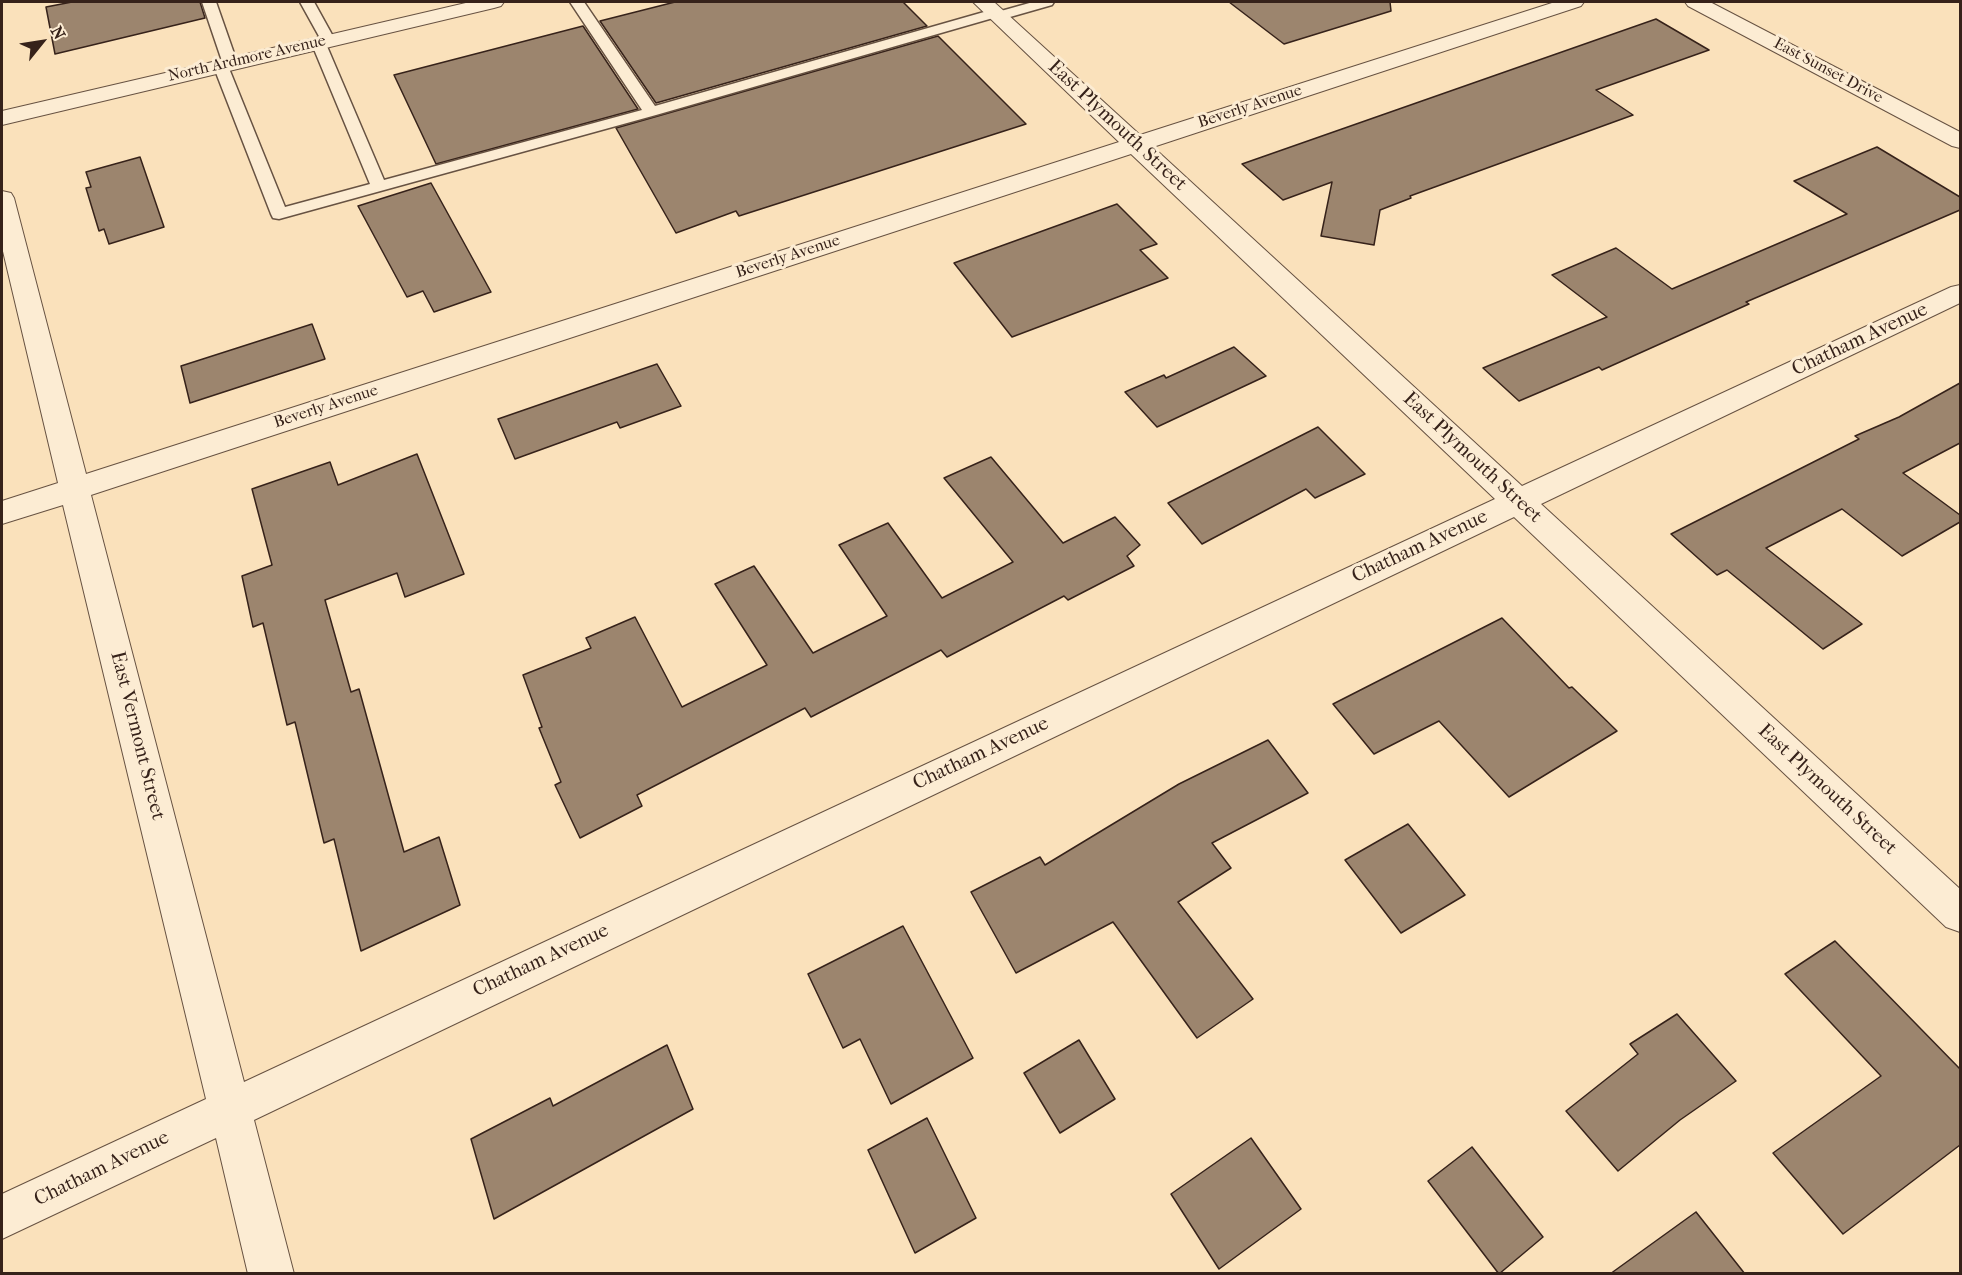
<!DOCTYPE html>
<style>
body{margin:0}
#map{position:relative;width:1962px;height:1275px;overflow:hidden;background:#fae1bb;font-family:"IM FELL French Canon",serif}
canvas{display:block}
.frame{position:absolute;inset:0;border:3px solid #36221a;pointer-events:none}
.north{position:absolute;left:12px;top:12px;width:60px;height:60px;-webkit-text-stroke:4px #fcecd3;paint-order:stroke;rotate:60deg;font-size:16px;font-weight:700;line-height:24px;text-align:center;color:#36221a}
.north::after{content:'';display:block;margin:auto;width:21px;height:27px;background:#36221a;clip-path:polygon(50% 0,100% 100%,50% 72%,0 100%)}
</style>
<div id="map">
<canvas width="1962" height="1275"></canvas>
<div class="frame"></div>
<div class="north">N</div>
</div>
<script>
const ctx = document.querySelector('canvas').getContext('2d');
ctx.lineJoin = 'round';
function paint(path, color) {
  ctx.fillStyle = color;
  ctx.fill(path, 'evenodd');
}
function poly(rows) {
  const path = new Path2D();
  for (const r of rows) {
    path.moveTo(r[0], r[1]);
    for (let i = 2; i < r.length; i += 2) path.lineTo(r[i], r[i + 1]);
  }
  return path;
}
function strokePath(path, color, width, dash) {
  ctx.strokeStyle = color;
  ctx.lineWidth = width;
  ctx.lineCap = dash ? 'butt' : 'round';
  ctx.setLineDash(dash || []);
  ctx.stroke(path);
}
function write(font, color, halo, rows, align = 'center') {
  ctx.font = font + ' "IM FELL French Canon",serif';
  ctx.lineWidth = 6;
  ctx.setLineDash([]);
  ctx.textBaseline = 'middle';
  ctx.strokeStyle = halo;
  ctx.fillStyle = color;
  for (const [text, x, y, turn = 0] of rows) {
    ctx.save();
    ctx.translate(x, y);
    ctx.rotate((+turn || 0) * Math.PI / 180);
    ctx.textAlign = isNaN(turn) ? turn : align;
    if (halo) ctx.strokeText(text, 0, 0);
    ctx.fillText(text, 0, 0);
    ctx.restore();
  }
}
const building = poly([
 [72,2,200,2,205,18,55,54,46,7,72,2],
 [675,2,903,2,927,26,656,103,600,21,675,2],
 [1229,2,1390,2,1391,11,1284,44,1229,2],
 [1656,19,1709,50,1596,90,1633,115,1410,196,1411,198,1380,210,1374,245,1321,236,1332,182,1283,200,1242,164,1656,19],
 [583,26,638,109,436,164,394,75,583,26],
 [938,36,1026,124,739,216,736,211,676,233,616,128,938,36],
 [1877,147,1960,197,1960,210,1746,302,1749,304,1602,370,1599,367,1519,401,1483,368,1607,317,1552,275,1616,248,1672,289,1847,214,1794,181,1877,147],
 [140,157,164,227,109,244,104,229,99,231,86,188,91,187,86,172,140,157],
 [431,183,491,292,434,312,423,291,407,297,358,206,431,183],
 [1117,204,1157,244,1140,250,1168,278,1012,337,954,263,1117,204],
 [312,324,325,359,190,403,181,366,312,324],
 [1234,347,1266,376,1157,427,1125,392,1164,375,1166,378,1234,347],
 [657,364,681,406,620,428,617,422,515,459,498,419,657,364],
 [1960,383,1960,443,1903,473,1960,515,1960,522,1902,556,1842,509,1766,548,1862,624,1823,649,1727,570,1717,575,1671,534,1859,439,1855,436,1899,417,1960,383],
 [1318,427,1365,474,1315,498,1306,489,1202,544,1168,503,1318,427],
 [417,454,464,574,405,597,397,573,325,600,351,692,359,689,404,852,439,837,460,905,361,951,334,839,324,843,295,722,287,725,263,623,253,627,242,576,272,565,252,489,330,462,338,485,417,454],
 [991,457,1063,543,1115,517,1140,545,1127,556,1134,566,1068,600,1064,596,947,657,941,650,811,717,805,708,637,795,642,806,580,838,555,785,561,782,539,728,542,727,523,675,591,648,586,638,635,617,682,707,767,665,715,584,754,566,813,653,887,616,839,545,888,523,942,598,1013,562,944,478,991,457],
 [1502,618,1569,688,1572,687,1617,731,1509,797,1439,721,1374,754,1333,704,1502,618],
 [1268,740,1308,793,1212,843,1231,868,1178,902,1253,999,1197,1038,1113,922,1016,973,971,892,1040,857,1045,865,1179,784,1268,740],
 [1408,824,1465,895,1401,933,1345,860,1408,824],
 [903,926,973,1058,891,1104,860,1039,843,1048,808,974,903,926],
 [1835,941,1960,1069,1960,1145,1843,1234,1773,1153,1881,1076,1785,974,1835,941],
 [1677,1014,1736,1081,1680,1120,1618,1171,1566,1111,1638,1054,1630,1044,1677,1014],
 [1079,1040,1115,1099,1060,1133,1024,1073,1079,1040],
 [667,1045,693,1109,494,1219,471,1139,550,1098,553,1106,667,1045],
 [927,1118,976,1218,915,1253,868,1150,927,1118],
 [1251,1138,1301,1209,1219,1269,1171,1194,1251,1138],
 [1472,1147,1543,1237,1499,1274,1428,1181,1472,1147],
 [1696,1212,1745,1274,1610,1274,1696,1212]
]);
paint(building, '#9c856e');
strokePath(building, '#36221a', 1.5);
const lane = poly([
 [202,2,216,2,237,62,235,65,228,66,285,207,370,184,311,42,313,39,320,38,300,2,314,2,335,40,333,43,326,44,384,180,642,110,570,2,584,2,655,106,991,10,1001,11,1033,2,1054,2,1052,5,1003,19,993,18,656,115,279,219,273,218,271,214,213,65,215,62,222,61,202,2]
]);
const street = poly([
 [470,2,504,2,501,6,494,8,2,125,2,111,470,2],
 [973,2,994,2,1140,135,1555,2,1584,2,1581,6,1153,147,1522,486,1951,287,1960,285,1960,303,1541,504,1960,889,1960,932,1946,927,1514,517,254,1120,294,1274,248,1274,216,1138,2,1239,2,1194,206,1099,63,505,2,524,2,501,58,483,2,247,2,191,11,193,14,198,86,474,1119,142,973,2],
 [1131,154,1495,499,244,1082,91,495,1131,154],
 [1685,2,1710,2,1960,132,1960,148,1952,146,1688,6,1685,2]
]);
strokePath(lane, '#675242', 3);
strokePath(street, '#675242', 2);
paint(lane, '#fcecd3');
paint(street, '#fcecd3');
write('16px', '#36221a', '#fcecd3', [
 ["North Ardmore Avenue",247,59,-13],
 ["East Sunset Drive",1828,71,28],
 ["Beverly Avenue",1250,107,-18],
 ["Beverly Avenue",788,257,-18],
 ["Beverly Avenue",326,407,-18]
]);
write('20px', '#36221a', '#fcecd3', [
 ["East Plymouth Street",1117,126,43],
 ["Chatham Avenue",1860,340,-25],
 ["East Plymouth Street",1472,458,43],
 ["Chatham Avenue",1420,547,-25],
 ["East Vermont Street",137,736,76],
 ["Chatham Avenue",981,754,-25],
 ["East Plymouth Street",1827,790,43],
 ["Chatham Avenue",541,961,-25],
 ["Chatham Avenue",102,1169,-26]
]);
</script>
